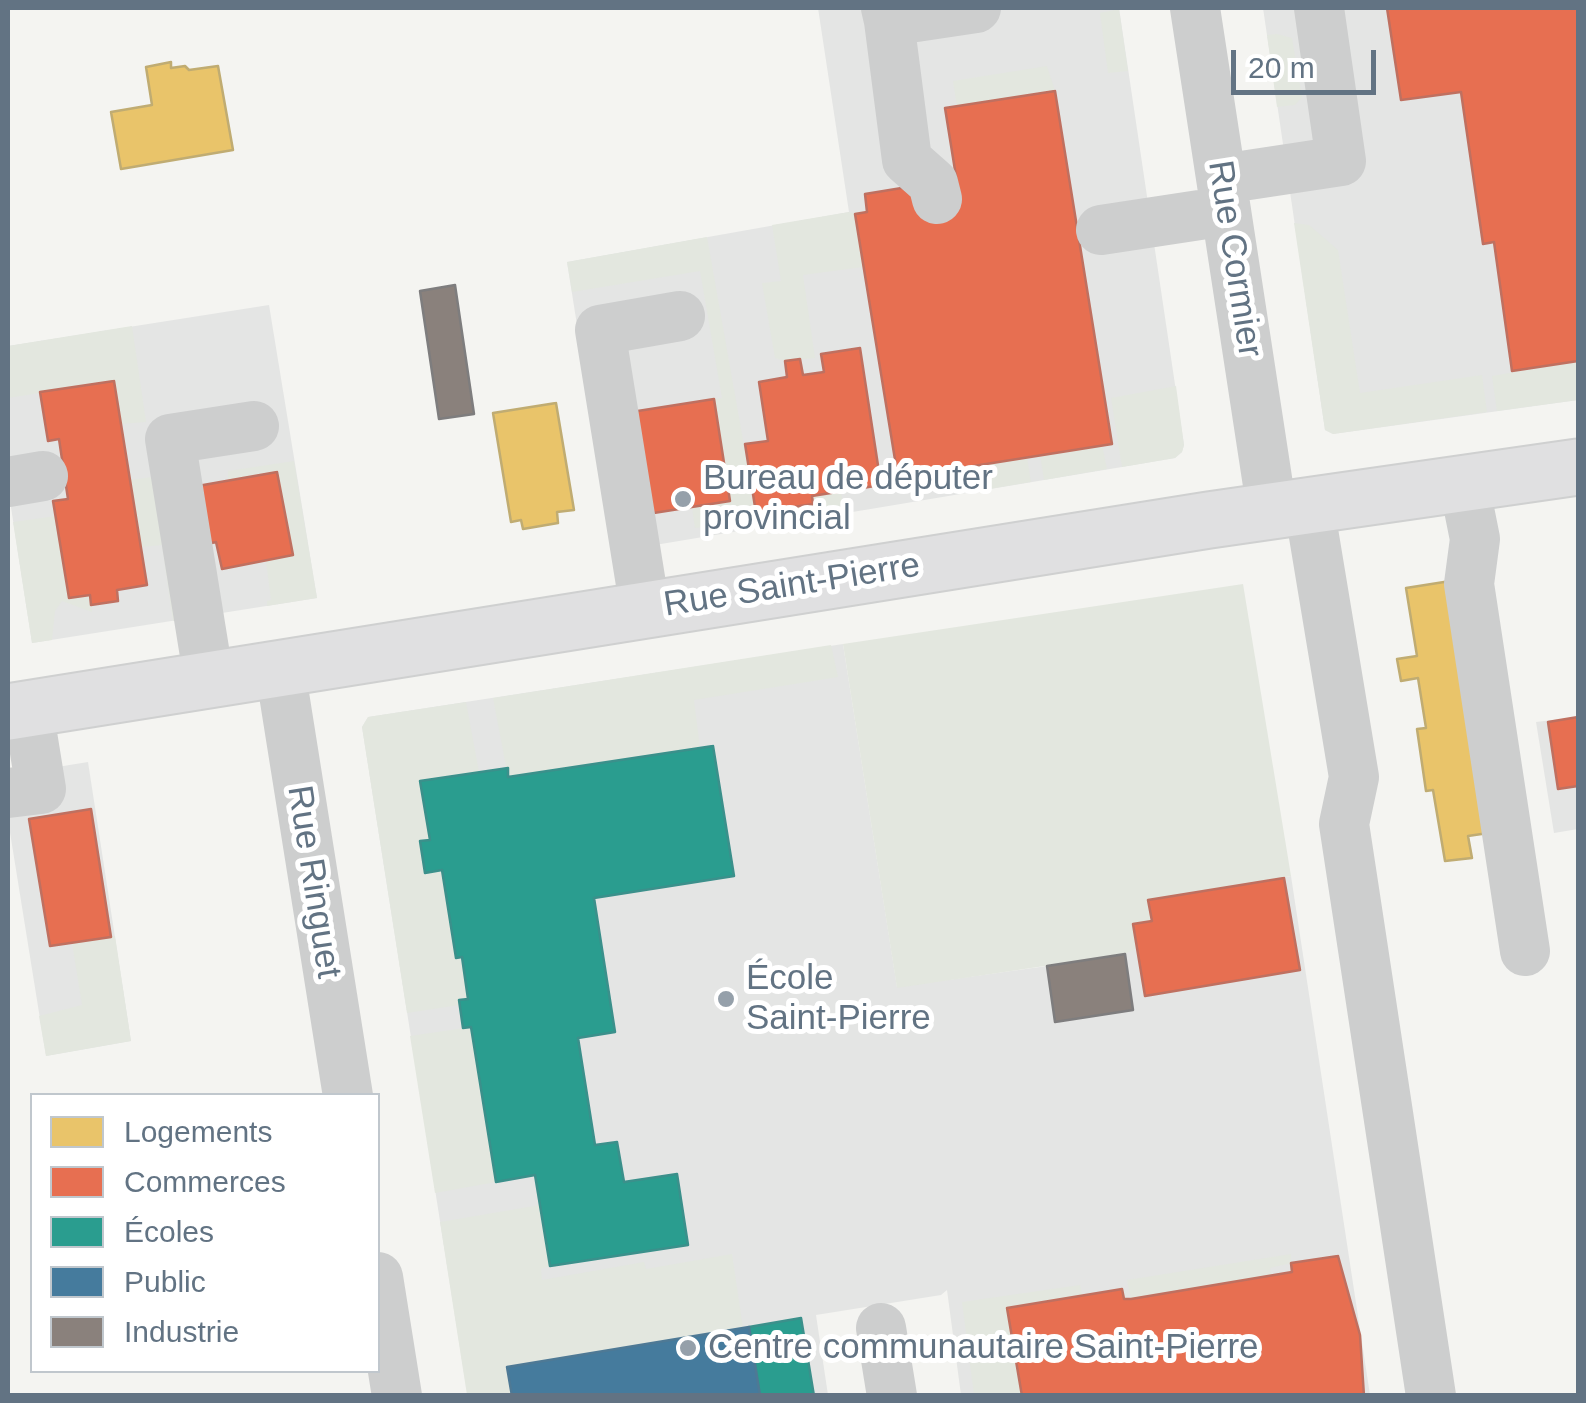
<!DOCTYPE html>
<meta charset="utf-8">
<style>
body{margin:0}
#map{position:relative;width:1586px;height:1403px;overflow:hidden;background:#f4f4f1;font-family:Helvetica,sans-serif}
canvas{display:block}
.frame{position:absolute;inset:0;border:10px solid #627383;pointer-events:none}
.legend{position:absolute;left:30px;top:1093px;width:350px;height:280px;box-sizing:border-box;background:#fff;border:2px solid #c0c7cd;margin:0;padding:12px 18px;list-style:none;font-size:30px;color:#627383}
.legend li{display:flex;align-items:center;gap:20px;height:50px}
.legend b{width:50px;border:2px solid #c0c7cd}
.scale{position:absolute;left:1231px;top:50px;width:145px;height:45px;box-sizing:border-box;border:5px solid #627383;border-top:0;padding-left:12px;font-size:30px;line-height:35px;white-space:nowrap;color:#627383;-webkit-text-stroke:8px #fff;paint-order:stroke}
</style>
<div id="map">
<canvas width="1586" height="1403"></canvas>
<div class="frame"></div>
<ul class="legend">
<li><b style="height:28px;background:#e9c46a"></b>Logements</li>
<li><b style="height:28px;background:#e76f51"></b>Commerces</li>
<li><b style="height:28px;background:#2a9d8f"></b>Écoles</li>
<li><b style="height:28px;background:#457b9d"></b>Public</li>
<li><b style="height:28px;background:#8a817c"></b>Industrie</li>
</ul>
<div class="scale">20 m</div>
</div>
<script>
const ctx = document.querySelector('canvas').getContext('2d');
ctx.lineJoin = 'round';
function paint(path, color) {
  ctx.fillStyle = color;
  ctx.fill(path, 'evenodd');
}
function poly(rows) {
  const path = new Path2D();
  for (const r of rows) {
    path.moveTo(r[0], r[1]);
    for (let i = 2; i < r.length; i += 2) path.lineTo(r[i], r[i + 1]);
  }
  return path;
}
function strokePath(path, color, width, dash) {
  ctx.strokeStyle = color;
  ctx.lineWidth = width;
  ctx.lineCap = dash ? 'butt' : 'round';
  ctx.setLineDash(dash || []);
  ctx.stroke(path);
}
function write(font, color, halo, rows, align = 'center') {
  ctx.font = font + ' Helvetica,sans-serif';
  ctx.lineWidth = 10;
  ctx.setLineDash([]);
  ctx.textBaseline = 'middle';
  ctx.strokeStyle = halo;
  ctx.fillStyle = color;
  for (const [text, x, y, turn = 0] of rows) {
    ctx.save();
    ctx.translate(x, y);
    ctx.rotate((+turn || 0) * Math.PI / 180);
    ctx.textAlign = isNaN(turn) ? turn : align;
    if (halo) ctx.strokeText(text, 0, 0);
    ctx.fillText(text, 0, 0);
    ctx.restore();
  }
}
paint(poly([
 [818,8,1119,8,1184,445,1182,452,1175,458,1122,467,613,552,567,262,849,212],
 [1263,8,1578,8,1578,400,1333,434,1325,430],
 [269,305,317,598,32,643,8,488,8,346],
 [843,644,897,987,1047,966,1133,924,1148,900,1291,876,1370,1395,961,1395,947,1290,941,1295,816,1315,828,1395,760,1395,748,1328,464,1373,362,727,368,717],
 [1578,717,1578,829,1554,833,1536,722],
 [88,762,131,1041,46,1056,8,820,8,775]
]), '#e4e5e4');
paint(poly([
 [1119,9,1128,71,1108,73,1100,13],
 [1277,34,1292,38,1302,97,1295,105,1277,107,1267,35],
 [1047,66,1055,91,957,107,953,81],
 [849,212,855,214,863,267,803,275,815,358,785,361,775,358,762,283,781,281,772,225],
 [1294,223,1309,225,1338,250,1360,393,1482,375,1487,412,1333,434,1325,430],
 [707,237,757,519,695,528,692,507,730,500,714,399,722,398,700,271,572,292,567,262],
 [132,326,146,422,121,424,114,381,8,398,8,346],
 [1578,361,1578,400,1497,411,1492,376],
 [1176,386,1184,445,1182,452,1175,458,1122,467,1111,398],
 [1102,445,1107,469,1044,480,1040,455],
 [1027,457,1031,482,983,490,978,465],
 [294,461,317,598,267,606,267,601,271,600,266,561,293,555,277,472,228,480,228,471],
 [167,475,186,619,173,621,162,545,141,547,130,480],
 [841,491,844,513,784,523,781,509,812,505,812,496],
 [56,516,90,595,92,612,62,601,55,611,52,640,32,643,13,522],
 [1243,584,1291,876,1149,900,1152,921,1133,925,1137,948,1125,954,897,988,843,644],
 [831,645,838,677,694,700,700,748,508,777,493,698],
 [466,702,479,772,420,782,430,840,420,842,425,872,442,870,456,957,462,957,468,999,459,1000,459,1005,407,1013,362,727,368,717],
 [115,936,131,1041,46,1056,39,1016,82,1005,72,943],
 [471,1027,496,1182,435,1193,410,1036],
 [540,1205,550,1266,541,1269,542,1280,644,1262,646,1269,732,1254,743,1328,507,1367,512,1395,467,1395,440,1222],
 [1291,1254,1291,1263,1270,1268,1271,1275,1131,1299,1127,1280],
 [1080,1285,1082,1296,1007,1308,1022,1395,974,1395,962,1302]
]), '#e3e7df');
const homes = poly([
 [171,62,171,68,185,66,189,70,218,66,233,150,121,169,111,112,152,105,146,67,171,62],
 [556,403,574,510,557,512,558,523,523,529,521,520,511,522,493,413,556,403],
 [1463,579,1502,831,1468,836,1472,858,1445,861,1433,790,1426,791,1417,729,1426,728,1418,678,1401,681,1397,659,1417,656,1406,588,1463,579]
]);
paint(homes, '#e9c46a');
strokePath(homes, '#c0ac72', 2.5);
const shops = poly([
 [1387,8,1578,8,1578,361,1512,371,1494,242,1483,244,1461,92,1401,100,1387,8],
 [1055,91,1112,444,898,478,855,214,867,212,865,194,920,185,959,195,945,108,1055,91],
 [860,348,881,485,812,496,813,504,756,513,745,444,768,441,759,382,787,377,785,361,800,359,803,375,824,372,821,354,860,348],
 [114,381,147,585,117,590,118,601,91,605,90,595,69,598,53,501,68,499,59,439,48,441,40,392,114,381],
 [714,399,730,501,641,515,625,413,714,399],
 [277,472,293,555,222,569,216,542,203,545,192,487,277,472],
 [1578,717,1578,786,1558,789,1548,722,1578,717],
 [91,809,111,937,50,946,29,819,91,809],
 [1284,878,1300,970,1145,996,1133,924,1152,921,1148,900,1284,878],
 [1338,1256,1360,1335,1364,1396,1022,1396,1007,1308,1122,1289,1124,1299,1131,1299,1292,1272,1291,1263,1338,1256]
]);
paint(shops, '#e76f51');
strokePath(shops, '#bf7060', 2.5);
const schools = poly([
 [713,746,734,876,594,898,615,1032,578,1038,595,1145,617,1142,624,1182,677,1174,688,1245,550,1266,535,1175,496,1182,471,1027,463,1028,459,1000,468,999,462,957,456,958,442,870,425,873,420,841,430,840,420,781,508,768,508,777,713,746],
 [801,1318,814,1396,760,1396,749,1327,801,1318]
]);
paint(schools, '#2a9d8f');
strokePath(schools, '#3b908b', 2.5);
const public = poly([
 [749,1327,760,1396,512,1396,507,1367,749,1327]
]);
paint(public, '#457b9d');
strokePath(public, '#4e7995', 2.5);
const industry = poly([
 [455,285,474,414,439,419,420,291,455,285],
 [1125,954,1133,1010,1055,1022,1047,966,1125,954]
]);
paint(industry, '#8a817c');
strokePath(industry, '#7e7d7e', 2.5);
const major = poly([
 [8,712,1209,520,1578,467]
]);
strokePath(major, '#cfd0d0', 59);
strokePath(poly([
 [886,8,889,21,976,8],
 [1195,8,1272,511],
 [889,21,907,160,933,183,937,199],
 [1222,179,1341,161,1319,8],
 [1101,230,1226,211],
 [8,482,43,476],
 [1464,484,1475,539,1469,584,1525,951],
 [1309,506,1354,777,1344,824,1431,1396],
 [645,609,600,330,680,316],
 [280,669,348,1096],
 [209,680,170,439,254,426],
 [8,793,41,789,28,709],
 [378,1277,397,1396],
 [881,1328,892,1396]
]), '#cdcece', 50);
strokePath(major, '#e0e0e1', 55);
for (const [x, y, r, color] of [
 [683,499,10,"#95a0aa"],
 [726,999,10,"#95a0aa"],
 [688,1348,10,"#95a0aa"]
]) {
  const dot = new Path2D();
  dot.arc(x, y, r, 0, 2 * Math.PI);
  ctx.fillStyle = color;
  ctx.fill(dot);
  strokePath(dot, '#fff', 4);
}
write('35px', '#627383', '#fff', [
 ["Rue Cormier",1234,259,81],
 ["Rue Saint-Pierre",792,586,-9],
 ["Rue Ringuet",313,882,81]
]);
write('35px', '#627383', '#fff', [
 ["Bureau de députer",703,479],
 ["provincial",703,519],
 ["École",746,979],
 ["Saint-Pierre",746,1019],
 ["Centre communautaire Saint-Pierre",708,1348]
], 'left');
</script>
